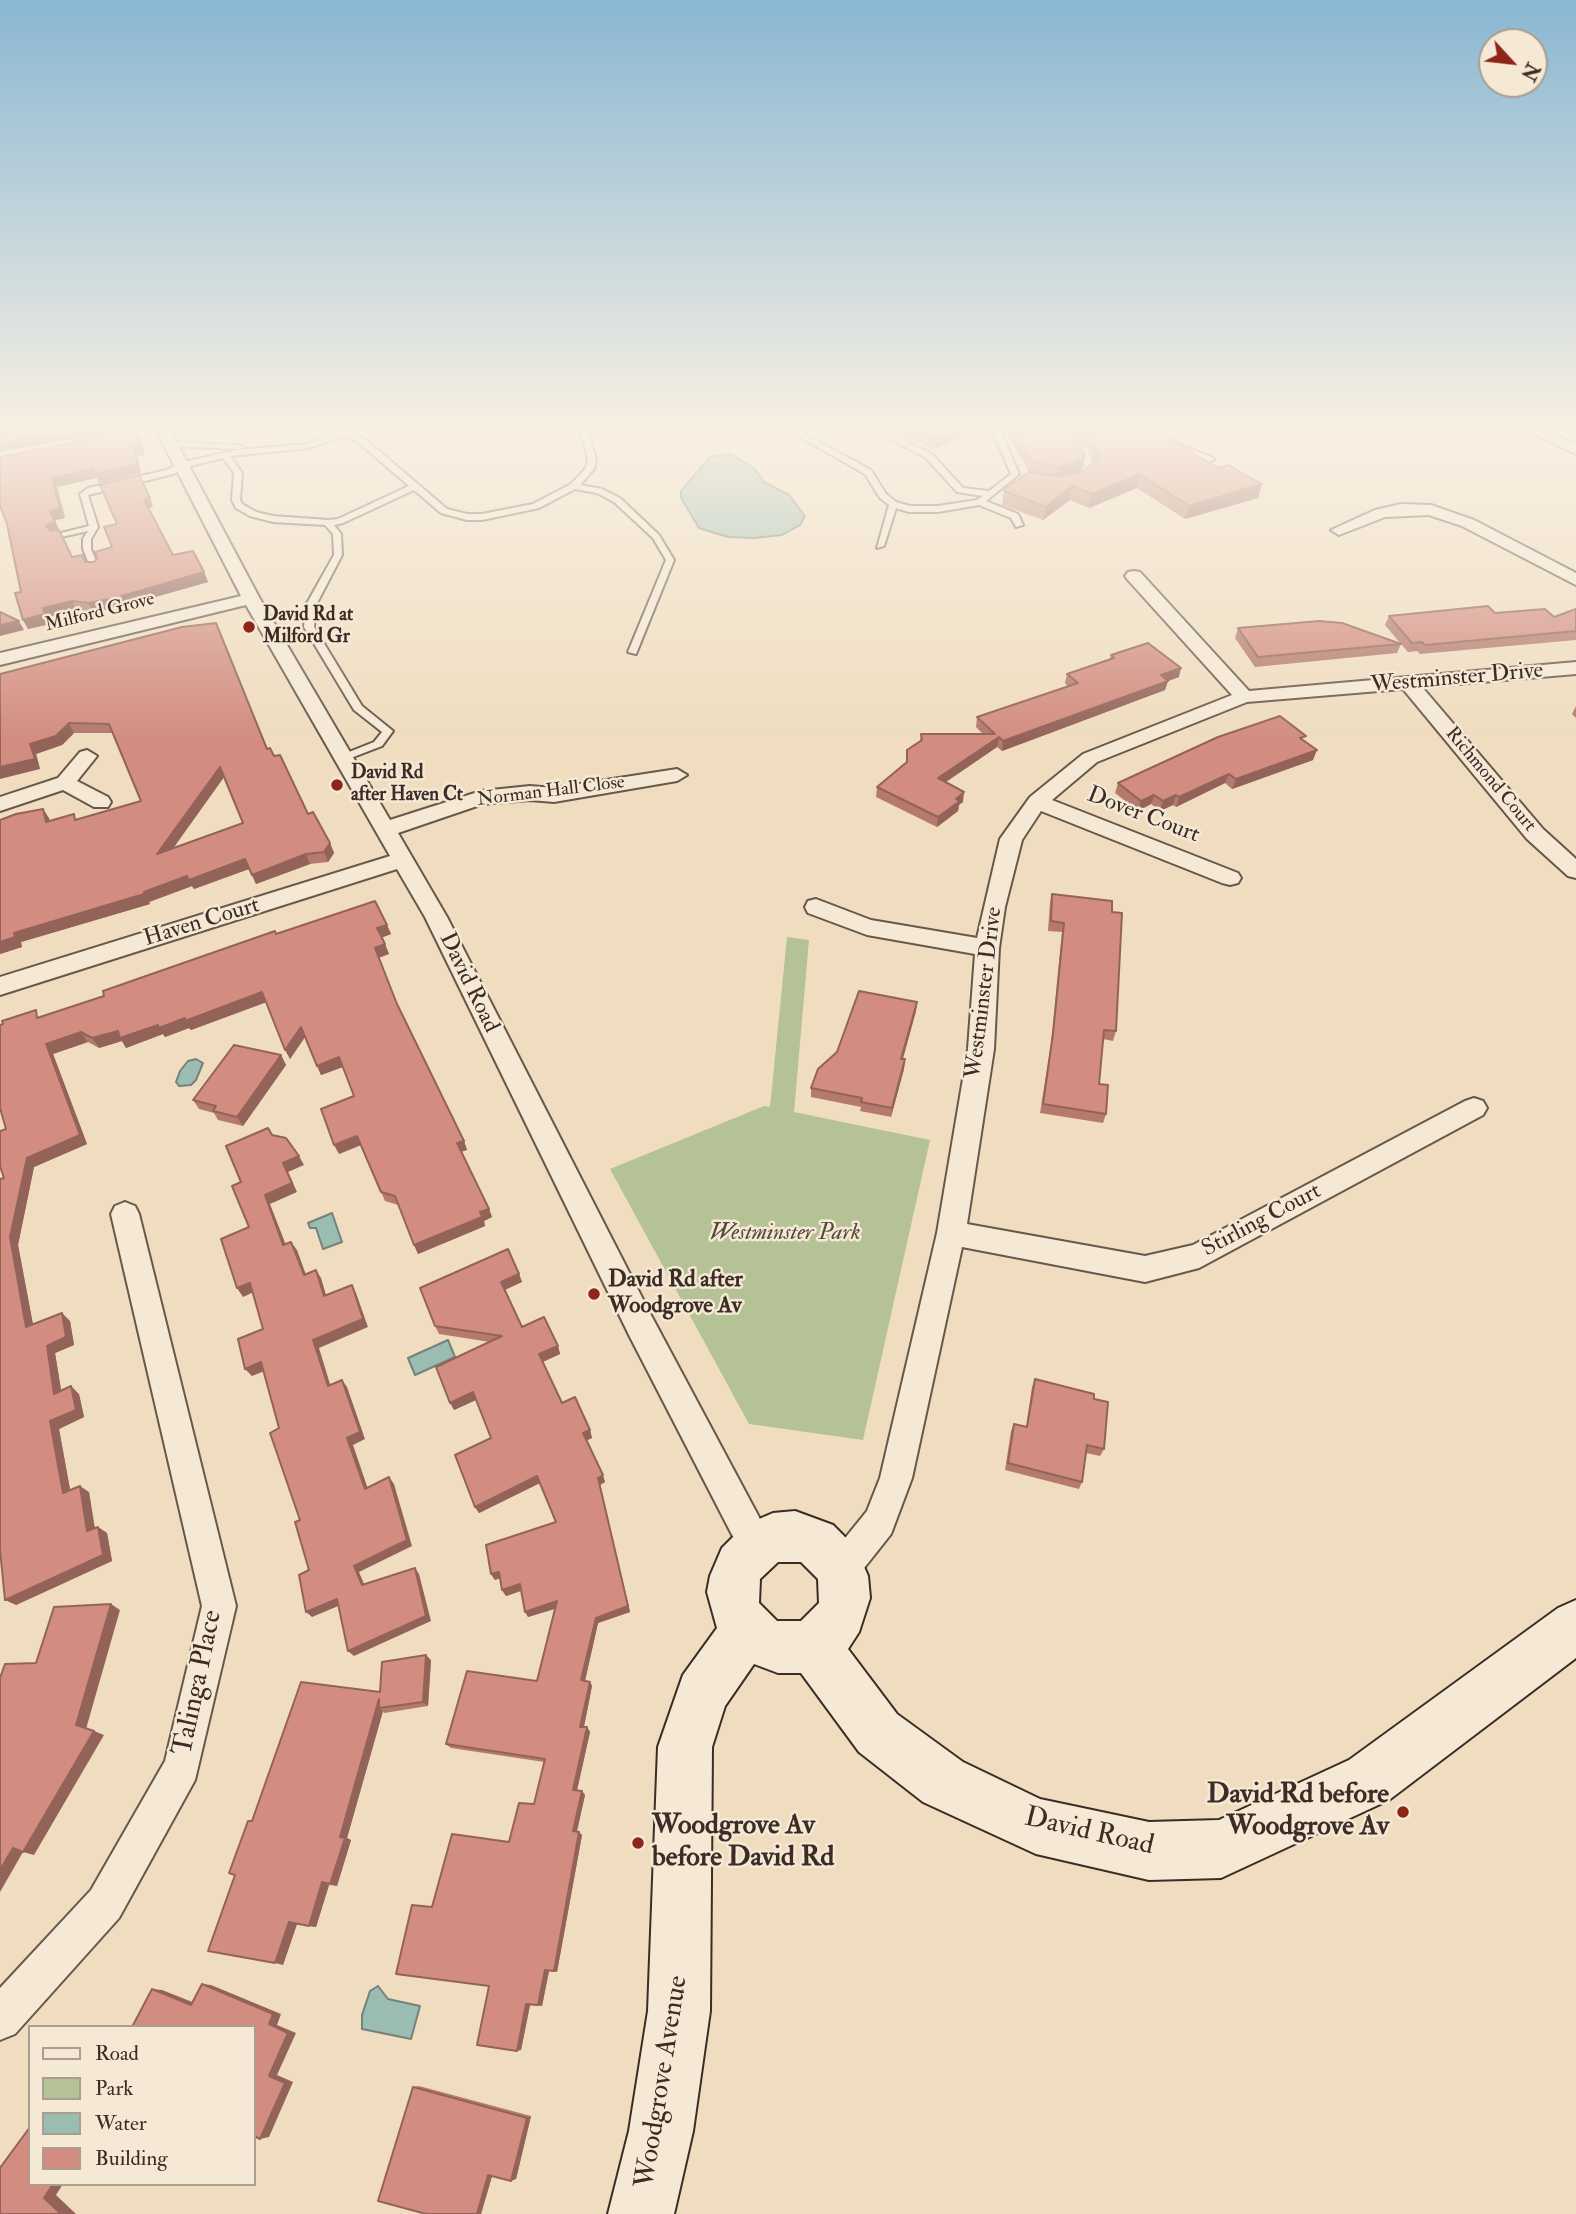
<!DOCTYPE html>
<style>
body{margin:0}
#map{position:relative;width:1576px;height:2214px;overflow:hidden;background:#f0ddc0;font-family:"IM FELL Double Pica",serif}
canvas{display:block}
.legend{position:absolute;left:28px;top:2025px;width:228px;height:161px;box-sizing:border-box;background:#f5e9d6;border:2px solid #ab9d90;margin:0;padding:9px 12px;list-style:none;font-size:21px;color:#3b2c26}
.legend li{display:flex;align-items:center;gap:14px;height:35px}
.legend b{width:35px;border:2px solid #ab9d90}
.north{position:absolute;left:1478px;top:28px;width:70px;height:70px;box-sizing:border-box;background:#f5e9d6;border:2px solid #ab9d90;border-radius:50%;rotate:117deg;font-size:19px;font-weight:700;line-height:28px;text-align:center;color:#3b2c26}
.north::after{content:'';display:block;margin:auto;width:24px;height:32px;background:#8f2418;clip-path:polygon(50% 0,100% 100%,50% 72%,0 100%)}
</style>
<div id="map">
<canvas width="1576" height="2214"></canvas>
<ul class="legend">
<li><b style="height:9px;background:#f5e9d6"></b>Road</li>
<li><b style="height:19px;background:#b5c296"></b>Park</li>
<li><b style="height:19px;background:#9abcb1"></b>Water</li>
<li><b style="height:19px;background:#d28d80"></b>Building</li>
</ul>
<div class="north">N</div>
</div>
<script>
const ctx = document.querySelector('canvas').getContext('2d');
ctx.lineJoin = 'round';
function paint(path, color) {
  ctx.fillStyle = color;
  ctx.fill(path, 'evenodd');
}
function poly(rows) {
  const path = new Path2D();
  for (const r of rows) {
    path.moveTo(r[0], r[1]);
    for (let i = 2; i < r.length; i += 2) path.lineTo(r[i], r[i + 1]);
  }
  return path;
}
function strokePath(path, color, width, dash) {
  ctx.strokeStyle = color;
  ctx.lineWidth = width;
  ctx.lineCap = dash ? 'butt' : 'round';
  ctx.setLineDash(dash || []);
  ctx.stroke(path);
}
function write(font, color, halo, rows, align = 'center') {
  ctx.font = font + ' "IM FELL Double Pica",serif';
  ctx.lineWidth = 5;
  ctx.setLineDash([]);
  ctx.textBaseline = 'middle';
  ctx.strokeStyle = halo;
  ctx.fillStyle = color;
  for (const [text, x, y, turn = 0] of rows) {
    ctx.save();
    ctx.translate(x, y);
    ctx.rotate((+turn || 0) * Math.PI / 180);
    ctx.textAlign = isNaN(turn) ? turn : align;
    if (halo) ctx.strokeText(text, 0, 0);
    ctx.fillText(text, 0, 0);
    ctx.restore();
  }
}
paint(poly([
 [633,430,716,430,685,441,641,438],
 [787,937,809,940,794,1112,930,1140,863,1440,749,1424,610,1169,764,1106,770,1107]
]), '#b5c296');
const water = poly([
 [731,454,755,469,764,482,789,495,805,516,800,525,782,535,754,538,728,537,699,528,681,498,681,491,710,457,731,454],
 [196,1059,203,1063,196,1080,191,1085,179,1086,176,1082,180,1071,188,1061,196,1059],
 [332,1213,342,1242,323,1249,316,1228,310,1228,308,1223,332,1213],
 [448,1340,455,1357,415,1375,408,1358,448,1340],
 [378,1986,388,1999,420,2006,411,2039,362,2029,362,2015,370,1991,378,1986]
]);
paint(water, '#9abcb1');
strokePath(water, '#748279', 2);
const lane = poly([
 [255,430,301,430,297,432,258,433,255,433,255,430],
 [580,430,588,430,596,459,594,469,580,485,602,489,620,498,659,535,674,560,636,654,628,652,666,560,653,538,614,502,597,493,575,489,539,508,482,520,467,520,441,513,414,490,343,523,334,525,341,534,342,555,316,605,314,627,362,706,393,731,382,746,343,761,338,758,339,756,374,742,382,732,354,710,304,627,306,605,334,555,333,534,325,525,273,522,250,516,236,508,232,500,234,473,223,458,186,467,173,474,88,495,98,527,91,539,91,549,99,567,97,569,91,569,83,549,83,539,88,531,57,538,53,535,89,526,80,494,88,488,167,470,180,463,237,450,308,444,342,431,364,438,447,509,467,514,482,514,533,504,571,484,586,468,588,459,580,430],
 [342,436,358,442,409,486,338,519,328,520,273,516,256,512,242,504,240,500,242,473,230,456,309,448,342,436],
 [788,430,797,430,871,470,886,494,896,502,910,506,938,506,977,500,983,496,957,492,926,458,874,430,883,430,932,454,963,488,989,491,1011,474,992,430,1000,430,1019,474,986,501,1018,514,1023,525,1016,527,1011,518,979,505,938,512,909,512,896,508,884,546,877,548,889,505,880,498,865,474,788,430],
 [1169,440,1213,458,1214,460,1207,462,1166,444,1165,442,1169,440],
 [170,442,239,445,243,447,239,449,167,446,167,442,170,442]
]);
const street = poly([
 [156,430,170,430,260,599,390,820,481,791,530,786,554,788,677,769,687,775,677,781,554,802,530,800,483,804,398,833,447,917,652,1317,768,1534,773,1546,768,1558,756,1563,744,1558,630,1337,425,917,397,869,0,995,0,977,390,856,246,605,0,665,0,653,241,596,156,430],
 [337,430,355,430,342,437,335,433,337,430],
 [1526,430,1544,430,1576,444,1576,454,1526,430],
 [1401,504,1431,505,1474,520,1576,573,1576,585,1462,526,1429,515,1385,517,1339,535,1331,530,1375,510,1401,504],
 [1134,571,1140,572,1249,691,1576,662,1576,674,1422,687,1543,829,1576,859,1576,878,1568,876,1527,839,1403,689,1247,702,1097,762,1052,800,1238,873,1241,878,1238,883,1230,885,1222,883,1041,811,1022,840,1005,907,999,948,994,1049,967,1224,1145,1256,1193,1245,1465,1101,1474,1098,1483,1101,1487,1108,1483,1115,1199,1268,1145,1282,962,1247,912,1478,891,1534,853,1582,841,1587,829,1582,824,1570,829,1558,867,1511,880,1478,937,1233,968,1049,975,954,867,935,808,913,805,907,808,901,816,899,871,920,977,938,1000,839,1030,797,1083,754,1232,695,1128,580,1125,576,1128,572,1134,571],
 [87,750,97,756,77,781,108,797,111,802,108,807,94,807,63,790,0,811,0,797,58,778,80,752,87,750],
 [125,1202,135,1206,139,1214,236,1606,195,1780,119,1918,15,2034,0,2040,0,1988,91,1890,165,1761,202,1606,111,1214,115,1206,125,1202]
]);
const secondary = poly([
 [795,1511,833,1525,856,1548,868,1576,870,1598,859,1632,848,1649,897,1714,963,1762,1040,1799,1149,1822,1219,1820,1349,1760,1558,1608,1576,1600,1576,1658,1389,1800,1221,1878,1149,1880,1036,1854,923,1802,859,1752,801,1673,778,1673,754,1664,725,1706,712,1747,710,2011,693,2131,674,2214,608,2214,629,2131,648,2011,658,1747,683,1675,717,1628,707,1592,710,1576,722,1548,745,1525,773,1513,795,1511],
 [778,1562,801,1562,818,1579,819,1603,801,1621,777,1621,759,1603,760,1579,778,1562]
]);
strokePath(lane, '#68584c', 4);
strokePath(street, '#68584c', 4);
strokePath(secondary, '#3b2c26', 4);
paint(lane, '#f5e9d6');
paint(street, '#f5e9d6');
paint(secondary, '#f5e9d6');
paint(poly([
 [137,430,141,438,145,455,137,456,141,473,99,483,97,478,57,487,65,518,55,520,59,531,72,557,85,562,94,562,112,547,117,524,100,485,153,507,148,508,173,555,204,572,208,582,120,607,93,612,76,610,48,617,50,624,28,629,7,524,0,506],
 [889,430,966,430,965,434,935,449],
 [1005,430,1148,430,1218,468,1262,484,1258,498,1185,519,1137,488,1089,508,1070,500,1043,520,1002,505,1004,491,1029,472],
 [1081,446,1087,449,1093,463,1082,472,1077,473,1083,469,1085,456],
 [1576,609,1576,640,1420,654,1417,651,1408,652,1401,644,1397,653,1255,667,1235,638,1238,628,1400,643,1385,625,1389,616,1495,613,1554,617],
 [1111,655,1179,677,1168,681,1165,690,1002,751,997,747,946,782,963,802,959,805,958,811,937,827,876,797,877,787,906,763,907,750,920,741,921,734,983,734,976,727,977,717,1068,686,1065,683,1067,674,1110,659],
 [0,674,267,749,274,756,308,814,330,843,334,853,328,862,310,864,256,884,249,869,194,889,192,886,149,902,150,904,21,942,22,947,0,954,0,820,43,809,50,821,77,820,141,801,113,733,74,733,62,745,36,754,40,769],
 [224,777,243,823,173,848],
 [1576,706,1576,718,1572,714],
 [1304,741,1313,760,1232,789,1225,783,1176,807,1173,805,1160,811,1151,804,1138,811,1115,793,1118,783],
 [1052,894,1112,912,1116,1031,1113,1041,1103,1039,1099,1084,1106,1114,1103,1123,1040,1113,1051,1043,1062,932,1048,931,1050,903],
 [387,925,391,934,382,937,389,954,378,958,397,1004,464,1141,467,1150,461,1152,489,1209,492,1217,484,1221,485,1226,418,1254,398,1205,385,1201,361,1145,339,1154,354,1096,343,1067,321,1075,305,1037,290,1059,266,1002,191,1030,189,1028,165,1037,163,1034,126,1048,122,1041,99,1048,88,1042,53,1054,87,1144,34,1167,18,1245,33,1325,70,1321,74,1345,55,1353,61,1391,79,1394,84,1417,59,1429,70,1490,89,1492,95,1528,98,1527,107,1533,112,1561,16,1605,4,1178,6,1129,41,1017,104,996,276,934],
 [917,1002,916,1011,903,1059,905,1059,904,1069,891,1117,860,1111,861,1107,811,1097,811,1088],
 [281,1055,286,1065,243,1126,218,1120,214,1113,199,1109,193,1100],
 [519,1274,522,1282,505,1290,522,1327,558,1346,560,1354,543,1362,562,1403,590,1430,592,1438,587,1440,605,1482,600,1485,630,1612,598,1623,585,1681,590,1682,592,1686,584,1727,587,1727,590,1732,577,1791,582,1791,585,1795,577,1832,582,1835,557,1972,549,1971,542,2006,530,2005,521,2050,489,1986,432,1907,509,1842,534,1804,544,1762,451,1748,446,1744,537,1681,555,1609,528,1617,521,1591,506,1596,502,1590,500,1578,495,1580,491,1574,556,1522,540,1483,479,1513,475,1507,491,1438,476,1400,454,1410,490,1342,439,1334,435,1326],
 [1035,1379,1094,1399,1104,1449,1100,1456,1086,1453,1082,1482,1079,1489,1005,1470,1011,1431,1014,1424,1026,1427,1032,1387],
 [431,1660,428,1706,384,1713,383,1711,347,1838,351,1840,337,1886,329,1885,316,1927,297,1924,283,1965,235,1875,252,1821,380,1692],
 [419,2086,531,2116,516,2179,492,2176,481,2214,426,2214,413,2087]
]), '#b5796e');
paint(poly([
 [74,430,126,430,0,452,0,443],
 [137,430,141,438,145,455,137,456,141,473,99,483,97,478,57,487,65,518,55,520,59,531,50,535,46,526,50,511,52,478,134,447],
 [956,430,966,430,965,434,935,449,936,440],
 [1082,433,1080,446,1077,438],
 [1085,456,1083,469,1072,477,1056,480,1058,467],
 [1140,474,1137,488,1089,508,1092,494],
 [1262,484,1258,498,1185,519,1189,506],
 [1072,486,1070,500,1043,520,1046,507],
 [150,498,153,507,147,509,144,500],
 [204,572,208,582,120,607,93,612,88,603],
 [72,601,76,610,48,617,50,624,28,629,23,620,43,608],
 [19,621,24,630,0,636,0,625],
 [1181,668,1179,677,1168,681,1165,690,1002,751,1003,741,1161,675],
 [69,723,74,733,62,745,36,754,40,769,0,779,0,767,30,744],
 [999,737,997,747,937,788,938,778],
 [1317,750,1313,760,1232,789,1236,779],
 [220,767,224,777,162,864,157,854],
 [1229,774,1225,783,1176,807,1179,797],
 [964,792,963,802,959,805,958,811,937,827,938,817,956,799],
 [1154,795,1151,804,1138,811,1141,801],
 [1176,795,1173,805,1160,811,1163,801],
 [43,809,49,818,52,831,46,822],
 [330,843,334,853,328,862,324,852],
 [306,854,310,864,256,884,252,875],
 [245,859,249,869,194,889,192,886,149,902,150,904,21,942,22,947,0,954,0,942,14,933,144,892,187,876],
 [387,925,391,934,381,938,377,928],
 [385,944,389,954,378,958,375,948],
 [262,992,267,1002,191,1030,189,1028,165,1037,163,1034,126,1048,122,1041,99,1048,92,1038],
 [917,1002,916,1011,900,1068,901,1059],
 [301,1027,305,1037,290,1059,285,1050],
 [81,1032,88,1042,53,1054,87,1144,34,1167,18,1245,35,1335,26,1327,10,1237,46,1044],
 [281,1055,286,1065,243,1126,237,1117],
 [339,1057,343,1067,321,1075,317,1066],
 [905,1059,904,1069,891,1117,892,1108],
 [357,1136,361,1145,339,1154,334,1145],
 [464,1141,467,1150,460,1152,457,1143],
 [299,1156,304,1165,288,1172,297,1192,270,1204,289,1253,283,1245,265,1195,283,1163],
 [489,1209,492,1217,484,1221,485,1226,418,1254,414,1245],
 [291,1242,297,1250,309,1283,304,1275],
 [316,1270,321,1278,329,1305,324,1296],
 [519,1274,522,1282,504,1290,501,1282],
 [250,1283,256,1291,243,1297,237,1288],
 [352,1285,356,1293,368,1327,319,1348,333,1394,328,1386,313,1340],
 [62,1313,70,1321,74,1345,55,1353,63,1401,54,1394,47,1346],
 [558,1346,560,1354,542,1362,539,1354],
 [261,1362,267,1370,252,1376,245,1369],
 [342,1380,347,1387,365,1439,353,1445,370,1495,365,1489,347,1438],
 [71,1386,79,1394,84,1417,59,1429,72,1500,63,1493,50,1421],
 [473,1392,476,1400,454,1410,450,1403],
 [590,1430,592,1438,586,1441,583,1433],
 [603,1475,605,1482,600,1485,630,1612,598,1623,584,1685,581,1680,596,1618,598,1478],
 [537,1476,540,1483,479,1513,475,1507],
 [389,1477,394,1484,412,1546,359,1572,367,1591,362,1585,354,1566],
 [80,1486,89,1492,96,1538,87,1531],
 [98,1527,107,1533,112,1561,16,1605,5,1600],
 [415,1568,419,1574,431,1621,354,1656,348,1651],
 [499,1572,503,1577,495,1580,491,1574],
 [520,1584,523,1590,506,1596,502,1590],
 [337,1599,343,1604,312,1617,306,1612],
 [557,1601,560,1607,528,1617,525,1612],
 [111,1604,120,1610,86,1729,76,1725],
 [426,1655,431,1660,428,1706,423,1702],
 [590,1682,592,1686,583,1731,580,1727],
 [379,1699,379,1708,383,1711,347,1838,351,1840,337,1886,330,1884,340,1837],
 [587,1727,590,1732,576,1794,573,1790],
 [94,1731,104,1735,34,1855,23,1852,0,1892,0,1870,13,1848],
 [582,1791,585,1795,576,1834,573,1831],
 [579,1832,582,1835,557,1972,554,1971],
 [322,1882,329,1885,316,1927,309,1926],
 [289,1922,297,1924,283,1965,275,1963],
 [545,1970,549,1971,542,2006,538,2005],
 [202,1984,211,1985,281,2014,277,2025,296,2033,277,2075,293,2082,269,2137,260,2139,269,2024],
 [152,1989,162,1990,200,2005,191,2005],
 [526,2004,530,2005,521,2050,517,2051],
 [531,2116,516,2179,511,2181,527,2118],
 [493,2173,481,2214,477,2214,488,2175],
 [53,2184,63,2184,56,2195,76,2214,61,2214,44,2198]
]), '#93635a');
const building = poly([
 [0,430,74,430,0,443,0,430],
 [137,430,141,446,134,447,137,464,95,474,93,469,52,478,60,509,50,511,55,522,46,526,51,531,59,530,72,557,82,555,85,562,94,562,97,558,95,552,112,547,104,527,117,524,100,485,139,475,150,498,144,500,173,555,193,551,204,572,115,598,88,603,72,601,43,608,45,614,23,620,15,593,21,592,7,524,0,506,0,457,137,430],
 [911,430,956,430,936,440,911,430],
 [1014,430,1148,430,1159,432,1218,468,1228,465,1262,484,1189,506,1140,474,1092,494,1072,486,1046,507,1004,491,1006,488,1029,472,1058,476,1082,472,1099,458,1090,436,1082,433,1077,438,1085,456,1074,463,1058,467,1033,462,1014,430],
 [1488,606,1495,613,1545,609,1554,617,1576,609,1576,631,1425,645,1422,642,1412,643,1389,616,1488,606],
 [0,612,19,621,0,625,0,612],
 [1319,621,1342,623,1401,644,1258,657,1238,628,1319,621],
 [216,623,267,749,270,748,274,756,280,755,308,814,313,812,330,843,324,852,306,854,252,875,245,859,189,880,187,876,144,892,144,894,14,933,15,937,0,942,0,820,16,814,43,809,46,822,74,814,75,820,141,801,109,724,69,723,56,736,30,744,35,759,0,767,0,674,182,627,216,623],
 [220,767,243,823,157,854,220,767],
 [1148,643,1181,668,1161,675,1168,681,1003,741,999,737,938,778,964,792,956,799,960,801,938,817,877,787,907,762,907,750,922,740,921,734,995,734,977,717,1078,683,1067,674,1114,658,1111,655,1148,643],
 [1280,716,1306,736,1300,738,1317,750,1236,779,1229,774,1179,797,1176,795,1163,801,1154,795,1141,801,1118,783,1218,737,1280,716],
 [1052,894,1112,901,1112,912,1122,913,1116,1031,1104,1030,1099,1084,1108,1085,1106,1114,1043,1104,1053,1034,1064,923,1051,921,1052,894],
 [375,901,387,925,377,928,385,944,375,948,397,1004,464,1141,457,1143,489,1209,480,1212,482,1217,414,1245,395,1196,381,1192,357,1136,334,1145,321,1109,354,1096,339,1057,317,1066,301,1027,285,1050,262,992,185,1021,185,1018,159,1028,158,1025,120,1038,118,1031,92,1038,81,1032,46,1044,80,1135,27,1158,10,1237,26,1327,62,1313,66,1337,47,1346,54,1394,71,1386,76,1410,50,1421,63,1493,80,1486,87,1531,98,1527,103,1555,5,1600,0,1550,0,1179,4,1178,0,1166,0,1131,6,1129,0,1108,0,1025,3,1024,2,1021,36,1010,37,1018,104,996,103,991,275,931,276,934,375,901],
 [859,991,917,1002,901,1059,905,1059,892,1108,861,1102,862,1098,811,1088,818,1069,837,1052,859,991],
 [234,1045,281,1055,237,1117,213,1111,216,1106,193,1100,234,1045],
 [268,1128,272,1135,286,1138,299,1156,283,1163,292,1183,265,1195,283,1245,291,1242,304,1275,316,1270,324,1296,352,1285,363,1319,313,1340,328,1386,342,1380,360,1432,347,1438,365,1489,389,1477,407,1540,354,1566,362,1585,415,1568,426,1616,348,1651,337,1599,306,1612,299,1575,309,1570,295,1522,300,1520,270,1433,279,1428,261,1362,245,1369,238,1339,263,1329,250,1283,237,1288,221,1239,249,1227,232,1186,241,1182,226,1146,268,1128],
 [508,1249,519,1274,501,1282,522,1327,544,1317,558,1346,539,1354,562,1403,575,1397,590,1430,583,1433,603,1475,598,1478,628,1606,596,1618,581,1680,590,1682,580,1727,587,1727,573,1790,582,1791,573,1831,579,1832,554,1971,545,1970,538,2005,526,2004,517,2051,477,2045,489,1986,396,1974,412,1905,432,1907,452,1834,509,1842,519,1803,534,1804,545,1759,446,1744,467,1671,537,1681,557,1601,525,1612,520,1584,502,1590,499,1572,491,1574,486,1545,556,1522,537,1476,475,1507,455,1455,491,1438,473,1392,450,1403,436,1367,502,1336,435,1326,420,1288,508,1249],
 [1035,1379,1094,1394,1094,1399,1108,1402,1104,1449,1087,1445,1082,1482,1008,1463,1014,1424,1027,1427,1035,1379],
 [111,1604,76,1725,94,1731,23,1852,13,1848,0,1870,0,1678,5,1664,36,1663,54,1607,111,1604],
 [426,1655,423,1702,379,1708,379,1699,340,1837,345,1838,330,1884,322,1882,309,1926,289,1922,275,1963,208,1951,235,1875,229,1873,248,1821,252,1821,301,1682,380,1692,382,1662,426,1655],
 [202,1984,273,2014,269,2024,288,2033,269,2076,285,2083,260,2139,254,2136,254,2027,132,2027,152,1989,191,2005,202,1984],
 [413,2087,527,2118,511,2181,488,2175,477,2214,426,2214,378,2201,413,2087],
 [30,2127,30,2184,53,2184,44,2198,61,2214,0,2214,0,2168,30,2127]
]);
paint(building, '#d28d80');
strokePath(building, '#93635a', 2);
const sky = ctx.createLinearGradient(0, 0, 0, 739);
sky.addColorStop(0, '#89b7d2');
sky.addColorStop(0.58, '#f8f0e3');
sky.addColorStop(1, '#f8f0e300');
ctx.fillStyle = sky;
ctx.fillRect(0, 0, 1576, 739);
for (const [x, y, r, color] of [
 [249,627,7,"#8f2418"],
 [337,785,7,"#8f2418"],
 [594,1294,7,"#8f2418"],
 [1403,1812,7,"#8f2418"],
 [638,1843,7,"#8f2418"]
]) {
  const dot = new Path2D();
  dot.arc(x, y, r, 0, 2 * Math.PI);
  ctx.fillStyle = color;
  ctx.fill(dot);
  strokePath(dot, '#f5e9d6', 2.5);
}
write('19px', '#3b2c26', '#f5e9d6', [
 ["Milford Grove",100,613,-14],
 ["Richmond Court",1490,780,50],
 ["Norman Hall Close",551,792,-7]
]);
write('bold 19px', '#3b2c26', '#f5e9d6', [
 ["David Rd at",263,616],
 ["Milford Gr",263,638],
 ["David Rd",351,774],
 ["after Haven Ct",351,796]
], 'left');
write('23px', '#3b2c26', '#f5e9d6', [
 ["Westminster Drive",1457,679,-5],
 ["Dover Court",1143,816,21],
 ["Haven Court",202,923,-17],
 ["David Road",468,983,64],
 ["Westminster Drive",985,993,-83],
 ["Stirling Court",1262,1221,-28]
]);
write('italic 23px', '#534a3c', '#f5e9d6', [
 ["Westminster Park",785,1234]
]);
write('bold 23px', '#3b2c26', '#f5e9d6', [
 ["David Rd after",608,1281],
 ["Woodgrove Av",608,1307]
], 'left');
write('28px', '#3b2c26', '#f5e9d6', [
 ["Talinga Place",199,1683,-78],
 ["David Road",1089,1833,13],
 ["Woodgrove Avenue",663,2082,-81]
]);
write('bold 28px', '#3b2c26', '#f5e9d6', [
 ["David Rd before",1389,1796],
 ["Woodgrove Av",1389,1828],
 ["Woodgrove Av",652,1827,"left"],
 ["before David Rd",652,1859,"left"]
], 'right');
</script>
